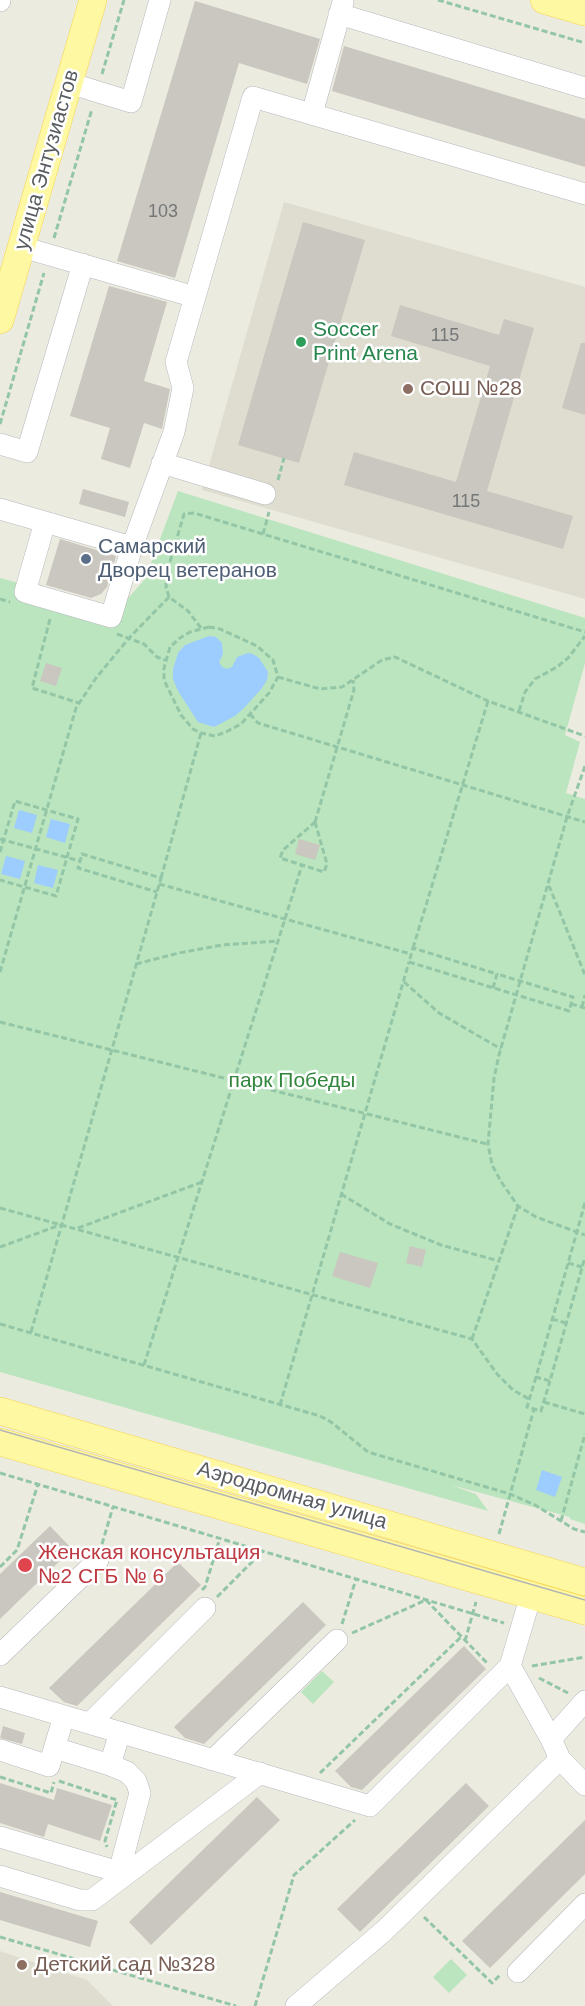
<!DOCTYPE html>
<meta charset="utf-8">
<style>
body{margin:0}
canvas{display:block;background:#ecebe0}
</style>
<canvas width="585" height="2006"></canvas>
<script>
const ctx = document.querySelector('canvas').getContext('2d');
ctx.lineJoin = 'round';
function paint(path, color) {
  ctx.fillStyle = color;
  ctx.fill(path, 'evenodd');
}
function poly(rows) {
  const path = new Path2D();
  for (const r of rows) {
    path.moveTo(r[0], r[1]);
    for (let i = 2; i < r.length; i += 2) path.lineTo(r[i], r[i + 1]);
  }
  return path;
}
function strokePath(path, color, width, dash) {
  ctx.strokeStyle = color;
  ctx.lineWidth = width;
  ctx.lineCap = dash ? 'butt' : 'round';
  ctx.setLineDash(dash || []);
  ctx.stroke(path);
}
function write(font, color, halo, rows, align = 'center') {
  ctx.font = font + ' Arial,sans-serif';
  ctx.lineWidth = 5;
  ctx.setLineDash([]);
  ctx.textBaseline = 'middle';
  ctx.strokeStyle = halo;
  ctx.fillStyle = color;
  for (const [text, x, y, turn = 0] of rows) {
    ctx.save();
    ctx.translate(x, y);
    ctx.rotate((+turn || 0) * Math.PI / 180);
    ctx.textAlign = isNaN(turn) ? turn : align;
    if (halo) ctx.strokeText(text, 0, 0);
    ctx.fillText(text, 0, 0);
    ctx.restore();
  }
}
paint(poly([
 [284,202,585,287,585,599,202,490],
 [0,1951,87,1980,113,2006,0,2006]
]), '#deddd0');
paint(poly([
 [178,491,585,618,585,663,565,735,580,742,566,793,585,799,585,1524,570,1519,570,1517,451,1485,476,1494,488,1511,0,1372,0,578,100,605,122,605,145,579],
 [322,1671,334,1682,313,1704,301,1692],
 [451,1959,467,1975,449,1993,433,1977]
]), '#bbe5be');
paint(poly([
 [209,636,216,637,222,643,223,654,219,662,222,667,227,669,232,667,237,657,248,653,253,654,259,658,268,672,267,680,262,688,244,708,235,716,214,727,198,722,178,691,173,679,173,669,178,653,185,645],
 [19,810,37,815,32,833,14,828],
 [51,819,70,824,65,843,46,837],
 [6,856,25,861,20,879,1,874],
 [38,865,58,870,53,888,34,883],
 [542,1470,562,1477,555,1497,536,1490]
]), '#9dccff');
paint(poly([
 [195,1,320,39,307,84,239,63,175,278,117,261],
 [344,46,585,119,585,167,332,91],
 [303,222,365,240,299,463,238,445],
 [109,286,167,302,144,381,170,389,162,429,144,423,130,468,101,459,110,428,70,416],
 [400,305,499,335,504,319,534,328,487,491,573,516,563,549,344,485,354,452,456,482,490,366,391,336],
 [581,343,585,343,585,415,562,408],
 [83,489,129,502,125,517,79,504],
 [60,539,116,556,107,587,101,594,91,598,46,585],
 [46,663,62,668,56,686,40,681],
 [299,839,320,845,315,860,295,854],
 [410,1246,426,1250,422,1267,406,1263],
 [340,1252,378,1263,370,1288,332,1276],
 [50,1526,72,1549,0,1619,0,1574],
 [178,1562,201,1585,77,1706,64,1702,49,1688],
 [303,1602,326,1625,204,1744,185,1738,174,1727],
 [464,1646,486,1669,362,1790,351,1787,335,1771],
 [3,1726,25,1733,22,1744,0,1738],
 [0,1783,54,1800,57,1788,112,1805,100,1841,48,1824,44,1837,0,1823],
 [466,1783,489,1806,360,1932,337,1909],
 [257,1797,280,1820,151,1945,129,1922],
 [585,1820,585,1874,490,1968,462,1941],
 [0,1892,98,1921,90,1947,0,1920]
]), '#c9c7bf');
const minor = poly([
 [0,1,0,0],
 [339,14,585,88],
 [69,83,131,102,160,0],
 [312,114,343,2],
 [22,247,195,297],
 [0,444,27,452,83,264],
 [162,463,265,494],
 [0,509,132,547],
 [45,522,25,592,111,617,132,547,174,432,183,388,176,362,253,97,585,194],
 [0,1655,98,1560],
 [510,1666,551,1739,560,1759,585,1785],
 [0,1697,370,1806,510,1666,531,1595],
 [90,1723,205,1608],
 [551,1739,585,1701],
 [55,1748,110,1765,120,1732],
 [0,1750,49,1766,64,1716],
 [213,1760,337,1640],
 [0,1837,119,1872,140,1793,136,1781,127,1772,110,1765],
 [0,1876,80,1900,92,1900,260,1773],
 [518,1972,585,1904],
 [296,2006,385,1930,560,1759]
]);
const major = poly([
 [544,0,585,12],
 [0,320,93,0],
 [0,1411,585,1582],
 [0,1442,585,1611]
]);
strokePath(minor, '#b6b8bd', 22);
strokePath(major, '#f5d450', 28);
strokePath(poly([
 [438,0,585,43],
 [102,74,124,0],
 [54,238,92,109],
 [0,424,44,273],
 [278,480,284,458],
 [263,534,269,512],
 [0,599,10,602],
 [50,619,32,688,79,703],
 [209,627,220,629,257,646,273,660,278,677,269,693,241,724,226,732,215,736,201,733,193,729,181,715,164,680,164,668,170,647,180,638,190,632,209,627],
 [201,628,188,611,169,597,166,587,167,572,184,514,194,513,585,632],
 [117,634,144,644,157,657,165,660],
 [278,677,320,689,342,687,382,660,395,657,488,701,585,736],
 [519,711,525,692,535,679,557,667,568,658,585,636],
 [250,714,258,723,585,822],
 [585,766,567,817,499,1055,494,1078,488,1144,492,1165,502,1183,518,1206,536,1217,585,1235],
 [315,822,354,690,353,680],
 [315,822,327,864,324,872,280,858,283,850,315,822],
 [0,839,80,861],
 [0,852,15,801,78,819,56,896,0,880],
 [161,878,201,733],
 [159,884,411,954],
 [548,886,550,888,585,975],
 [413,948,488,701],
 [136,964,179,953,222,945,278,941],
 [0,972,76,708,96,678,129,638,169,597],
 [404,982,439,1013,501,1049],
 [493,988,497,974,413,948,409,962,569,1011,573,997,497,974],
 [571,1004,585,1008],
 [582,1007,585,995],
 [0,1022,487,1144],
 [341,1194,390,1224,441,1245,499,1261],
 [585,1203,536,1377,550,1381,585,1257],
 [0,1208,472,1339,497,1374,513,1390,529,1399],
 [78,1228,202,1182],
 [0,1247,60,1225],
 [568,1263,582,1267],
 [552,1319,566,1323],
 [0,1324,320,1416,331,1422,368,1452,510,1494,535,1505,574,1529,585,1532],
 [31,1332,157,892,161,878,82,854,78,868,157,892],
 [472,1339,518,1206],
 [144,1365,302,865],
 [536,1377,527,1407,541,1411,550,1381],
 [544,1402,585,1414],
 [280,1405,409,962],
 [0,1473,504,1623],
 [561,1521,585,1434],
 [499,1534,534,1409],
 [102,1544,113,1507],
 [0,1567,17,1550,38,1484],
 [202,1590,205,1587,220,1538],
 [217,1597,263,1551],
 [342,1624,356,1579],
 [352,1633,426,1600,488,1664],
 [465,1641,476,1602],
 [532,1666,585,1657],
 [539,1678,568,1693],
 [320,1773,461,1637],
 [0,1777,51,1793,54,1782],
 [59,1781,117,1800,105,1841,107,1847],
 [424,1917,492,1983,501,1974],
 [0,1937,236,2006],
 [255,2006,294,1875,355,1820]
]), '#93c6a6', 3, [6, 3]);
strokePath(minor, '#fff', 21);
strokePath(major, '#fff8a2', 27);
strokePath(poly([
 [0,1430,585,1600]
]), '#b3b4b4', 1.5);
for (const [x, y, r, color] of [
 [301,342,6,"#2e9e5b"],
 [408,389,6,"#8d6e63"],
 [86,559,6,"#5c6f8a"],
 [25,1565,8,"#e0444e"],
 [22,1965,6,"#8d6e63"]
]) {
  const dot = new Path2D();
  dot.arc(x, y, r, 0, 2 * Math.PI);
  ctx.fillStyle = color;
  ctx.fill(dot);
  strokePath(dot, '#fff', 2);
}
write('18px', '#757778', null, [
 ["103",163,212],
 ["115",445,336],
 ["115",466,502]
]);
write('21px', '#595c61', '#fff', [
 ["улица Энтузиастов",47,160,-74],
 ["Аэродромная улица",292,1496,16]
]);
write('21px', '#27864d', '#fff', [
 ["Soccer",313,330],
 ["Print Arena",313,354]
], 'left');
write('21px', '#785e54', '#fff', [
 ["СОШ №28",420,389],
 ["Детский сад №328",34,1965]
], 'left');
write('21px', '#4e5e75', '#fff', [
 ["Самарский",98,547],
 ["Дворец ветеранов",98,571]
], 'left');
write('21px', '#32863d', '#fff', [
 ["парк Победы",292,1081]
]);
write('21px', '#be3a42', '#fff', [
 ["Женская консультация",38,1553],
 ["№2 СГБ № 6",38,1577]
], 'left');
</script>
